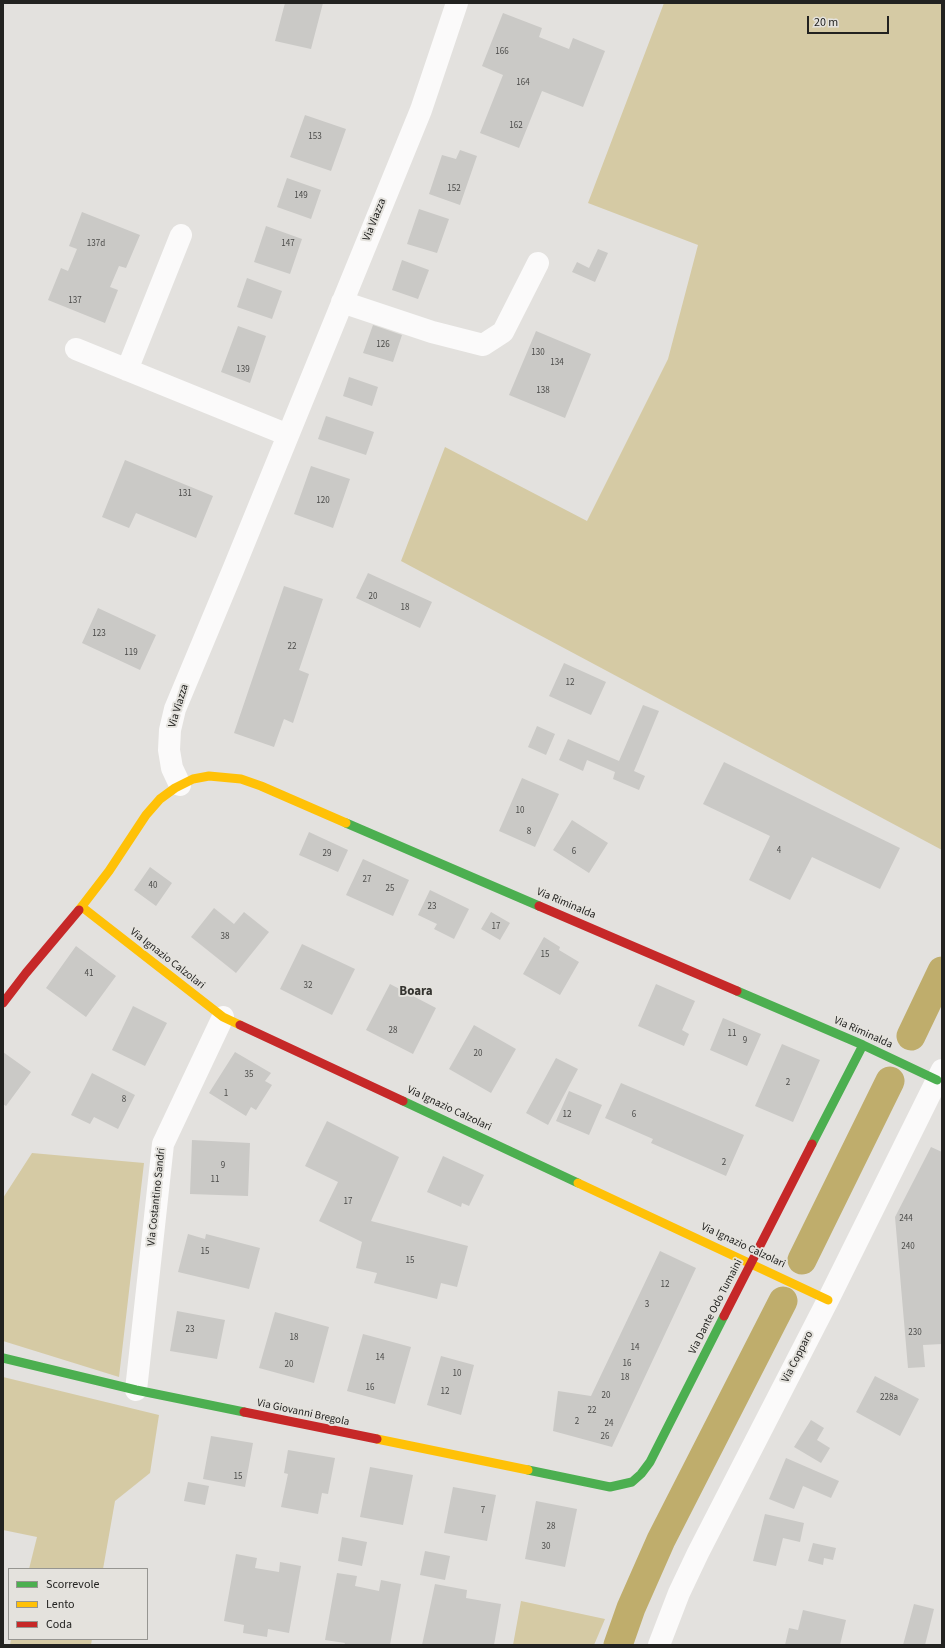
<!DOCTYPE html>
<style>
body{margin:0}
#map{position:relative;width:945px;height:1648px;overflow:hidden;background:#e3e1de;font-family:"Source Sans 3",sans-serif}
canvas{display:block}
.frame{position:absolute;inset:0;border:4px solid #222220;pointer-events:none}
.legend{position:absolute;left:8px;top:1568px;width:140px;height:72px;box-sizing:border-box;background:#e4e2dd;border:1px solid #969591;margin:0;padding:5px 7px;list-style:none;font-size:12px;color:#222220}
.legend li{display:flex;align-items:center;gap:8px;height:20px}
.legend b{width:20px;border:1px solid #969591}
.scale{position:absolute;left:807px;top:16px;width:82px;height:18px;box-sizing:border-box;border:2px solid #222220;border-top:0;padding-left:5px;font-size:12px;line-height:14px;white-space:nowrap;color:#222220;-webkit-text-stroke:3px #e4e2dd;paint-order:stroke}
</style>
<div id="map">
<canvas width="945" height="1648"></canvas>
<div class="frame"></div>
<ul class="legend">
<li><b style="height:5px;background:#4caf50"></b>Scorrevole</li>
<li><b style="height:5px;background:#ffc107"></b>Lento</li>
<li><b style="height:5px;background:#c62828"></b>Coda</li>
</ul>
<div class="scale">20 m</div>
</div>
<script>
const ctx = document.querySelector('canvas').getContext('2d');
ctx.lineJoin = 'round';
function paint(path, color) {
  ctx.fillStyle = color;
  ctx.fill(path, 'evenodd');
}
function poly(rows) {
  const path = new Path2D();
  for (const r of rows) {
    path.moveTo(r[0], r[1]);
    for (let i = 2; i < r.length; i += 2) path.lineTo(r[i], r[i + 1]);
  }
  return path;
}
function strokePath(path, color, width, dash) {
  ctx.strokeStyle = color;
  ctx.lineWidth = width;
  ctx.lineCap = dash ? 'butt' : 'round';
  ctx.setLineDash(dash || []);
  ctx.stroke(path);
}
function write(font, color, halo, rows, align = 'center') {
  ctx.font = font + ' "Source Sans 3",sans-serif';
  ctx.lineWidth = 4;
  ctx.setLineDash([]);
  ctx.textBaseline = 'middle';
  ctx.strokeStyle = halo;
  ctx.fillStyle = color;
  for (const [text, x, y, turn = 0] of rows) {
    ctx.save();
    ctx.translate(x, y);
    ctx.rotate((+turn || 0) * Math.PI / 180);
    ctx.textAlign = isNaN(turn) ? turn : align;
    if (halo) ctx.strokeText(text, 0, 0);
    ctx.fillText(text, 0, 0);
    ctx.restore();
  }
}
paint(poly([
 [664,3,942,3,942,850,401,561,445,447,587,521,668,359,698,245,588,203],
 [32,1153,144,1163,119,1377,3,1341,3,1198],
 [3,1377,159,1415,150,1473,115,1501,103,1569,29,1569,37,1537,3,1530],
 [521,1601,605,1619,594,1645,513,1645],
 [11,1639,92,1639,91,1645,10,1645]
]), '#d5caa4');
strokePath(poly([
 [911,1036,942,971],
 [802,1260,890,1081],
 [618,1645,631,1608,661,1540,783,1301]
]), '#bfad6c', 29);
paint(poly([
 [285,3,323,3,311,49,275,41],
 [503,13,542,28,539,37,569,49,573,38,605,51,583,107,542,91,519,148,480,133,503,75,482,66],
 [305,115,346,129,331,171,290,157],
 [460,150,477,156,460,205,429,194,442,155,456,159],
 [287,178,321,190,311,219,277,207],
 [419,209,449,219,437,253,407,244],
 [82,212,140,235,126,268,119,266,110,287,118,290,105,323,48,300,61,268,68,271,77,249,69,246],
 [266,226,302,239,290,274,254,262],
 [598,249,608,253,595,282,572,272,577,262,589,268],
 [402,260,429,270,418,299,392,290],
 [247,278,282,291,272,319,237,307],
 [373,325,402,335,393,362,363,353],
 [238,326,266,336,250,383,221,372],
 [536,331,591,354,565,418,509,395],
 [349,377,378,387,372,406,343,396],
 [326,416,374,432,366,455,318,439],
 [125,460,213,496,196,538,136,513,129,528,102,517],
 [311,466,350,479,333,528,294,514],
 [368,573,432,602,420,628,356,598],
 [284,586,323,599,299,670,309,674,293,723,284,719,274,747,234,733],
 [98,608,156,635,140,670,82,643],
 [564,663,606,682,591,715,549,696],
 [643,705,659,711,634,771,645,776,639,790,613,779,615,772,587,760,583,771,559,760,568,739,619,761],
 [537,726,555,734,546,755,528,747],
 [724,762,900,848,880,889,812,857,790,900,749,880,770,836,703,804],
 [522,778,559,794,535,847,499,831],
 [572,820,608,843,589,873,553,850],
 [309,832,348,850,338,872,299,855],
 [363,859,409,880,393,916,346,895],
 [150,867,172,883,156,906,134,890],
 [430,890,469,909,454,939,434,929,437,924,418,915],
 [214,908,234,924,244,912,269,932,236,973,191,937],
 [491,912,510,923,500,940,481,929],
 [544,937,560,947,559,950,579,962,560,995,523,974],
 [302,944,355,969,332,1015,280,989],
 [76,946,116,976,86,1017,46,988],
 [390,984,436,1008,413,1054,366,1030],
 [656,984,695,1001,682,1030,689,1034,684,1046,638,1026],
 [133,1006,167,1023,145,1066,112,1050],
 [723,1018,761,1034,747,1066,710,1050],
 [474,1025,516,1049,491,1093,449,1069],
 [782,1044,820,1060,793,1122,755,1106],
 [3,1052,31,1072,6,1106,3,1104],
 [235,1052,271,1073,265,1081,272,1085,256,1110,251,1107,246,1116,209,1093],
 [556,1058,578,1069,548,1125,526,1113],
 [92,1073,135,1095,118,1129,94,1117,90,1124,71,1115],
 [621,1083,744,1135,726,1176,651,1143,653,1139,605,1118],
 [569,1091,602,1105,589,1135,556,1121],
 [327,1121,399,1157,371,1221,468,1246,457,1287,441,1283,437,1299,374,1283,377,1273,356,1268,362,1242,319,1221,338,1182,305,1166],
 [192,1140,250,1143,248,1196,190,1194],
 [931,1147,942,1152,942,1344,923,1345,925,1367,908,1368,895,1217],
 [443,1156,484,1175,469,1206,462,1203,461,1207,427,1192],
 [188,1234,205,1239,206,1234,260,1248,249,1289,178,1272],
 [660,1251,696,1268,612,1447,553,1431,558,1391,591,1396],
 [177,1311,225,1320,217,1359,170,1351],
 [275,1312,329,1327,314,1383,259,1368],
 [363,1334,411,1347,395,1404,347,1391],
 [441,1356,474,1365,461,1415,427,1405],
 [875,1376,919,1399,900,1436,856,1412],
 [811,1420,824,1428,817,1440,830,1448,821,1463,794,1447],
 [211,1436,253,1443,245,1487,203,1479],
 [288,1450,335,1458,328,1494,322,1493,318,1514,281,1507,288,1474,284,1473],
 [786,1458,839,1481,831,1498,803,1486,794,1509,769,1499],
 [370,1467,413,1475,403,1525,360,1517],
 [188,1482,209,1486,205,1505,184,1501],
 [453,1487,496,1495,487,1541,444,1533],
 [536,1501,577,1509,565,1567,525,1559],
 [765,1514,804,1523,800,1542,783,1538,776,1566,753,1561],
 [342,1537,367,1542,362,1566,338,1561],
 [813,1543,836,1548,833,1560,824,1558,823,1565,808,1561],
 [425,1551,450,1556,445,1580,420,1575],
 [236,1554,257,1558,255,1568,279,1572,280,1562,301,1566,289,1633,268,1629,267,1637,243,1633,244,1625,224,1621],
 [337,1573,357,1576,355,1586,379,1591,381,1580,401,1584,390,1645,344,1645,345,1643,325,1640],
 [435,1584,467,1590,466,1598,501,1604,494,1645,422,1645],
 [914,1604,934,1609,925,1645,903,1645],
 [803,1610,846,1620,840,1645,785,1645,789,1628,798,1630]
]), '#cac9c6');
strokePath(poly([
 [342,302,432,332,483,345,503,332,538,263],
 [76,349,288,435],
 [127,370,181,235],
 [180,785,172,768,169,750,170,730,175,709,233,570,421,110,457,3],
 [136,1390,163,1144,223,1017],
 [659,1645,679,1593,698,1553,828,1300,942,1070]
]), '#fbfafa', 22);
strokePath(poly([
 [346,823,539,906],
 [737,991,863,1045,937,1080],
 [403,1101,578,1183],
 [812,1144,863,1045],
 [3,1358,136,1390,244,1412],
 [528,1470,610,1487,632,1482,641,1474,650,1462,724,1316]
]), '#4caf50', 9);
strokePath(poly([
 [82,907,223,1017,240,1025],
 [79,910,109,871,146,815,160,799,175,788,193,779,209,776,241,779,261,786,346,823],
 [578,1183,828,1300],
 [377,1439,528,1470]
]), '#ffc107', 9);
strokePath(poly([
 [539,906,737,991],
 [3,1003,26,973,79,910],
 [240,1025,403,1101],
 [724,1316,812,1144],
 [244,1412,377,1439]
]), '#c62828', 9);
write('9px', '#4c4c4a', null, [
 ["166",502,52],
 ["164",523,83],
 ["162",516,126],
 ["153",315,137],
 ["152",454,189],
 ["149",301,196],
 ["137d",96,244],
 ["147",288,244],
 ["137",75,301],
 ["126",383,345],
 ["130",538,353],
 ["134",557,363],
 ["139",243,370],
 ["138",543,391],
 ["131",185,494],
 ["120",323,501],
 ["20",373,597],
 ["18",405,608],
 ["123",99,634],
 ["22",292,647],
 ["119",131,653],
 ["12",570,683],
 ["10",520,811],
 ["8",529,832],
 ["4",779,851],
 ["6",574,852],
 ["29",327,854],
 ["27",367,880],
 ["40",153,886],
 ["25",390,889],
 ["23",432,907],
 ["17",496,927],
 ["38",225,937],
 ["15",545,955],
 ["41",89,974],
 ["32",308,986],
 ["28",393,1031],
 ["11",732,1034],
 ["9",745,1041],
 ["20",478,1054],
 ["35",249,1075],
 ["2",788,1083],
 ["1",226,1094],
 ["8",124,1100],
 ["12",567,1115],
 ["6",634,1115],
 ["2",724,1163],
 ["9",223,1166],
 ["11",215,1180],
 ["17",348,1202],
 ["244",906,1219],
 ["240",908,1247],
 ["15",205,1252],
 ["15",410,1261],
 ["12",665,1285],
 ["3",647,1305],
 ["23",190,1330],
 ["230",915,1333],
 ["18",294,1338],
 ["14",635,1348],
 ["14",380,1358],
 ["16",627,1364],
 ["20",289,1365],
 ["10",457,1374],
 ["18",625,1378],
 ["16",370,1388],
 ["12",445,1392],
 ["20",606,1396],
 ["228a",889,1398],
 ["22",592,1411],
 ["2",577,1422],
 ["24",609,1424],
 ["26",605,1437],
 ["15",238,1477],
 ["7",483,1511],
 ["28",551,1527],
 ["30",546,1547]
]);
write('11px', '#222220', '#e4e2dd', [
 ["Via Viazza",375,220,-68],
 ["Via Viazza",179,706,-73],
 ["Via Riminalda",566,904,23],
 ["Via Ignazio Calzolari",167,959,38],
 ["Via Riminalda",863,1033,24],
 ["Via Ignazio Calzolari",449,1109,25],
 ["Via Costantino Sandri",157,1197,-84],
 ["Via Ignazio Calzolari",743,1246,25],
 ["Via Dante Odo Tumaini",716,1307,-63],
 ["Via Copparo",798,1357,-63],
 ["Via Giovanni Bregola",303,1413,12]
]);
write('bold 13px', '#353430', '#e4e2dd', [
 ["Boara",416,992]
]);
</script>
